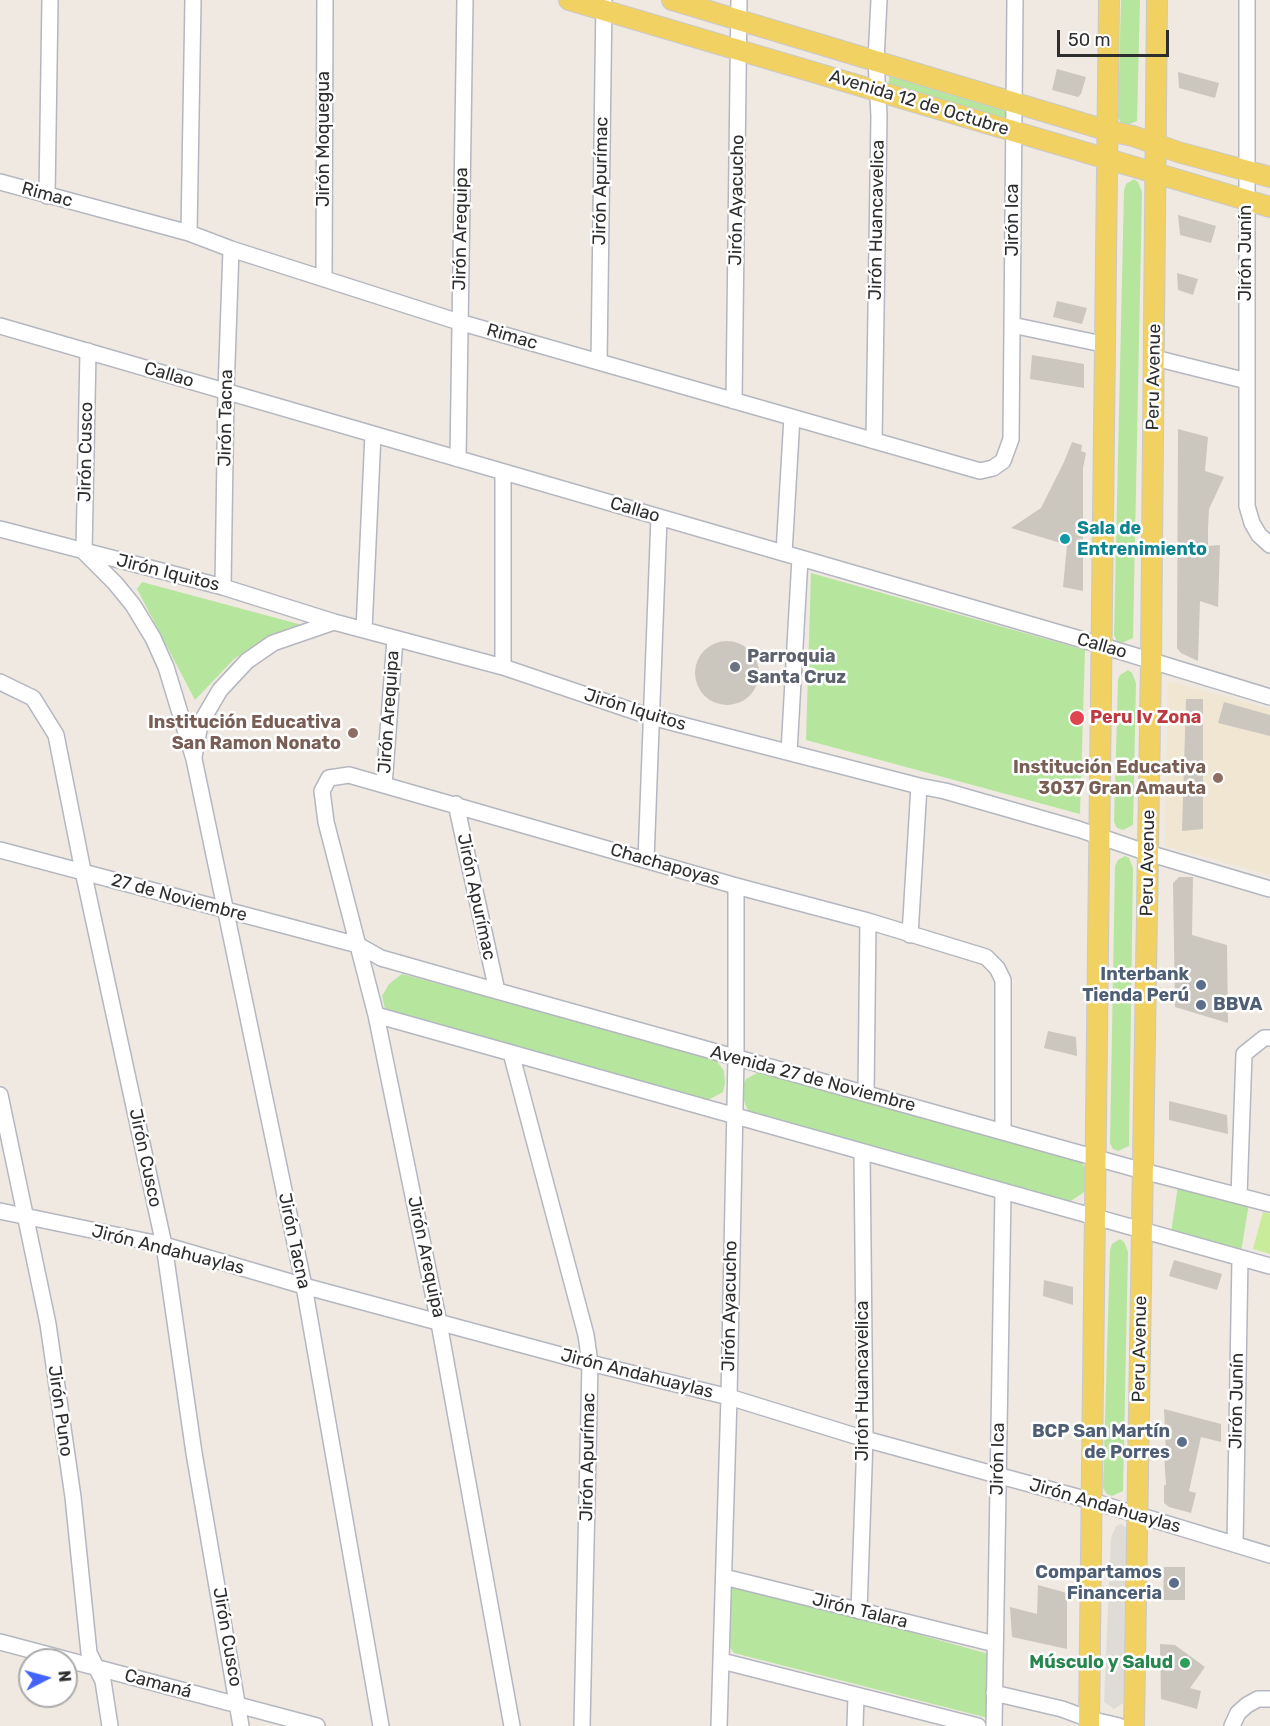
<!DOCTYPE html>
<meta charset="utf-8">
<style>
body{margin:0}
#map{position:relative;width:1270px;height:1726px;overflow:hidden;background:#efe9e1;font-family:Rubik,sans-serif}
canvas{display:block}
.north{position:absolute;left:18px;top:1648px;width:60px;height:60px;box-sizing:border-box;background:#fff;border:2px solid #ababab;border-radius:50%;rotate:84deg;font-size:16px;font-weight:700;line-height:24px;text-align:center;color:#2e2e2e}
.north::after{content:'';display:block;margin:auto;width:21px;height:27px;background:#4264fb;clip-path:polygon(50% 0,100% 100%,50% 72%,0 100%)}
.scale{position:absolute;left:1057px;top:30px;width:112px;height:27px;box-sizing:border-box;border:3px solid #2e2e2e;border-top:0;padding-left:8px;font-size:18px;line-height:21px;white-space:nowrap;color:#2e2e2e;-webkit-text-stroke:4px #fff;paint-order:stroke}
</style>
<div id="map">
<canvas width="1270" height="1726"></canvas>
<div class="north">N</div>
<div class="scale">50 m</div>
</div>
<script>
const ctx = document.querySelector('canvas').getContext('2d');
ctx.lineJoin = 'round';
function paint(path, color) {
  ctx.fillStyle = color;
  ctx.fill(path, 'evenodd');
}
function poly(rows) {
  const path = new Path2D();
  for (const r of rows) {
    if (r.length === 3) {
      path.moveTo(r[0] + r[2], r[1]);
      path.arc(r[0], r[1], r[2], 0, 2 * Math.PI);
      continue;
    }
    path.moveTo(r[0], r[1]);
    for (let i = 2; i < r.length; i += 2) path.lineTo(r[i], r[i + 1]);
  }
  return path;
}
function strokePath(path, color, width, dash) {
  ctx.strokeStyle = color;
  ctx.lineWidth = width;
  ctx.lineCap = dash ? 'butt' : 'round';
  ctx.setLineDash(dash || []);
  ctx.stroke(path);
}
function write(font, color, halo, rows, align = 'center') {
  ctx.font = font + ' Rubik,sans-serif';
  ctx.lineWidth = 5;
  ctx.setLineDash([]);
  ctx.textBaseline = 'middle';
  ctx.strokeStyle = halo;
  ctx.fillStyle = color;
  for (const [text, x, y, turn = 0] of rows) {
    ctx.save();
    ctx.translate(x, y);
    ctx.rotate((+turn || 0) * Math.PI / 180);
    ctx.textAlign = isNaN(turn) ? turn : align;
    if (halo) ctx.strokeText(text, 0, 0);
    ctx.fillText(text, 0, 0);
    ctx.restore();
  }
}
paint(poly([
 [1168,681,1270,709,1270,875,1165,846]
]), '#f0e6d1');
paint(poly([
 [1121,0,1140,0,1137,121,1127,125,1121,124,1118,117],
 [891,67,1010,104,1010,121,888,86],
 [1134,179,1138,182,1142,192,1133,638,1122,643,1117,641,1114,635,1124,190,1126,184],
 [811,573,1085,650,1080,814,806,740],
 [142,582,306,626,267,637,234,659,195,700,137,589],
 [1128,670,1132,673,1136,683,1133,825,1123,830,1117,828,1114,822,1118,680,1120,675],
 [1125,856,1129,858,1133,868,1129,1146,1118,1151,1113,1149,1110,1143,1115,866,1118,860],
 [402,974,714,1057,724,1071,725,1083,723,1092,710,1099,698,1102,397,1016,385,1009,382,996,389,984],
 [768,1072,1075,1158,1082,1163,1087,1171,1087,1186,1083,1193,1069,1202,756,1116,748,1111,740,1090,746,1079,757,1073],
 [1178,1186,1249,1203,1241,1252,1171,1233],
 [1120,1239,1124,1242,1128,1252,1123,1491,1112,1496,1107,1494,1103,1488,1110,1250,1112,1244],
 [737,1584,989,1654,988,1718,734,1653,729,1646,732,1588]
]), '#b6e59e');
paint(poly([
 [1263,1212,1270,1214,1270,1254,1253,1249]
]), '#c9ec9a');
paint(poly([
 [1121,1524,1131,1531,1132,1539,1123,1699,1123,1703,1114,1709,1104,1702,1111,1538,1116,1526]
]), '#dfdcd8');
paint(poly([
 [1057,69,1086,77,1081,94,1078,97,1052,90],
 [1178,72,1219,83,1215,98,1179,88],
 [1178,215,1216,226,1211,243,1180,235],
 [1177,273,1198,279,1193,295,1178,290],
 [1057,301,1087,308,1082,324,1053,317],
 [1032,355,1084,364,1084,388,1030,379],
 [1178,429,1208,437,1205,471,1224,477,1209,509,1208,529,1208,546,1220,545,1218,607,1200,601,1198,661,1181,653,1177,648],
 [1072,442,1082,445,1081,451,1086,453,1083,468,1083,591,1063,587,1067,545,1011,528,1041,508,1064,462],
 [727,673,32],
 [1186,699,1203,699,1203,829,1182,831],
 [1224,702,1270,715,1270,736,1218,723],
 [1179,877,1193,877,1192,935,1227,945,1228,1023,1175,1007,1173,883],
 [1048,1031,1076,1037,1077,1056,1044,1048],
 [1169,1101,1227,1115,1228,1134,1169,1120],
 [1174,1260,1222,1274,1217,1290,1169,1276],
 [1044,1280,1073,1287,1073,1305,1043,1296],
 [1164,1409,1221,1424,1221,1442,1201,1437,1189,1491,1196,1493,1191,1513,1169,1507,1164,1503,1164,1485,1166,1485,1164,1455,1166,1456],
 [1164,1567,1185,1567,1185,1600,1163,1600],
 [1038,1585,1067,1593,1067,1649,1012,1637,1010,1607,1037,1614],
 [1160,1644,1175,1645,1205,1667,1190,1688,1201,1691,1197,1709,1161,1699]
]), '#cbc7bf');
const minor = poly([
 [1247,0,1247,506,1252,523,1259,535,1270,545],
 [0,182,189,233,231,249,459,322,980,471,993,468,1003,461,1011,439,1015,0],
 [47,196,50,0],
 [189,233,193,0],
 [324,278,325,0],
 [1012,325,1107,345],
 [0,326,1080,639,1270,697],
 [88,351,84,552,115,583,133,605,153,638,166,667,194,759,304,1286,381,1726],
 [1155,358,1247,381],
 [599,362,604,0],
 [734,401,739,0],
 [874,441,879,116,876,60,879,0],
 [458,459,465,0],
 [0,529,223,587,334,622,503,667,651,717,919,786,945,791,1078,829,1148,853,1270,889],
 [784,553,792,417],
 [223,587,226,391,231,249],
 [364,630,373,434],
 [503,667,503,472],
 [0,682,33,698,56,735,83,871,164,1245,194,1453,241,1726],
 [789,752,800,558],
 [194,757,200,724,220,690,247,661,273,643,334,622],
 [384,785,395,639],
 [456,804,497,991],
 [0,850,358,945,381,958,483,987,1143,1171,1270,1204],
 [646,860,659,517],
 [910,935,919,786],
 [376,1015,1270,1266],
 [511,1053,586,1335,590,1363,582,1726],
 [866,1094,868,921],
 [0,1095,48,1324,73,1497,89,1653,103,1681,110,1726],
 [1239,1196,1244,1054,1264,1038,1270,1038],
 [0,1211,164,1245,304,1286,590,1363,729,1397,865,1439,1092,1501,1270,1555],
 [1235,1544,1240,1258],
 [724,1577,995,1644],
 [859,1611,865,1439,862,1152],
 [0,1642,317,1726],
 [722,1661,978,1726],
 [994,1693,1062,1709,1089,1719,1119,1726],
 [512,1726,439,1323,376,1015,326,822,322,791,329,778,349,775,736,886,868,921,986,957,997,968,1003,980,1003,1131],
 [719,1726,729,1397,736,1058,736,886],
 [855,1726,856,1696],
 [994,1726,1003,1192],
 [1232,1726,1238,1713,1247,1705,1258,1699,1270,1699]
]);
const major = poly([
 [569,0,1270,207],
 [672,0,1109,131,1133,136,1178,152,1270,177],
 [1089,1726,1109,0],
 [1134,1726,1151,660,1157,0]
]);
strokePath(minor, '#b4b7c1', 18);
strokePath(major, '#c9c9c9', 22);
strokePath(minor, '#fff', 15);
strokePath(major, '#f2d163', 20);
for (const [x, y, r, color] of [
 [1065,539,6,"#0f9aa8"],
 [735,667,6,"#6b7280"],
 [1077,718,8,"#e0444e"],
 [353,733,6,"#8d6e63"],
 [1218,778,6,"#8d6e63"],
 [1201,985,6,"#5c6f8a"],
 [1201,1005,6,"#5c6f8a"],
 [1182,1442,6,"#5c6f8a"],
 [1174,1583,6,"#5c6f8a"],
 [1185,1663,6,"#2e9e5b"]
]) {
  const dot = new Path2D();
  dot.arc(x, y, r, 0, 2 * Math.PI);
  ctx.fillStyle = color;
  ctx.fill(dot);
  strokePath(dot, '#fff', 2);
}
write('18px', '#2e2e2e', '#fff', [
 ["Avenida 12 de Octubre",919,103,17],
 ["Jirón Moquegua",324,139,-90],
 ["Jirón Apurímac",601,181,-89],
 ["Rimac",47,195,15],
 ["Jirón Ayacucho",737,200,-89],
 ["Jirón Huancavelica",877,220,-89],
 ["Jirón Ica",1013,220,-90],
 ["Jirón Arequipa",461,229,-89],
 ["Jirón Junín",1246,253,-90],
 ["Rimac",512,337,16],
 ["Callao",169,375,16],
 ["Peru Avenue",1154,377,-89],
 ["Jirón Tacna",226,418,-89],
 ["Jirón Cusco",86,452,-89],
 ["Callao",635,510,16],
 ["Jirón Iquitos",168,573,14],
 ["Callao",1102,646,16],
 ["Jirón Iquitos",635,710,17],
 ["Jirón Arequipa",389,712,-86],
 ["Peru Avenue",1148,863,-89],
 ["Chachapoyas",665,865,16],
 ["Jirón Apurímac",476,897,78],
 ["27 de Noviembre",179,898,15],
 ["Avenida 27 de Noviembre",813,1079,15],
 ["Jirón Cusco",145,1158,78],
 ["Jirón Tacna",294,1241,78],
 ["Jirón Andahuaylas",168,1250,14],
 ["Jirón Arequipa",426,1257,78],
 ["Jirón Ayacucho",730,1306,-89],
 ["Peru Avenue",1140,1349,-89],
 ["Jirón Andahuaylas",637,1374,14],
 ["Jirón Huancavelica",863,1381,-90],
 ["Jirón Junín",1237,1401,-89],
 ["Jirón Puno",60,1411,82],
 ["Jirón Apurímac",588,1457,-89],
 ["Jirón Ica",998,1459,-89],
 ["Jirón Andahuaylas",1105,1506,16],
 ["Jirón Talara",860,1611,14],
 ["Jirón Cusco",227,1637,80],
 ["Camaná",158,1684,15]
]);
write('bold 18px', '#0d838f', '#fff', [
 ["Sala de",1077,529],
 ["Entrenimiento",1077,550]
], 'left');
write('bold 18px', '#5b616d', '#fff', [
 ["Parroquia",747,657],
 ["Santa Cruz",747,678]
], 'left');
write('bold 18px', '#be3a42', '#fff', [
 ["Peru Iv Zona",1090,718]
], 'left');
write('bold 18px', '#785e54', '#fff', [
 ["Institución Educativa",341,723],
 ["San Ramon Nonato",341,744],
 ["Institución Educativa",1206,768],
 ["3037 Gran Amauta",1206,789]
], 'right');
write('bold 18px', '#4e5e75', '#fff', [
 ["Interbank",1189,975],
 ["Tienda Perú",1189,996],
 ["BBVA",1213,1005,"left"],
 ["BCP San Martín",1170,1432],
 ["de Porres",1170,1453],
 ["Compartamos",1162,1573],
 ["Financeria",1162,1594]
], 'right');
write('bold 18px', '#27864d', '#fff', [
 ["Músculo y Salud",1173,1663]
], 'right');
</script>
